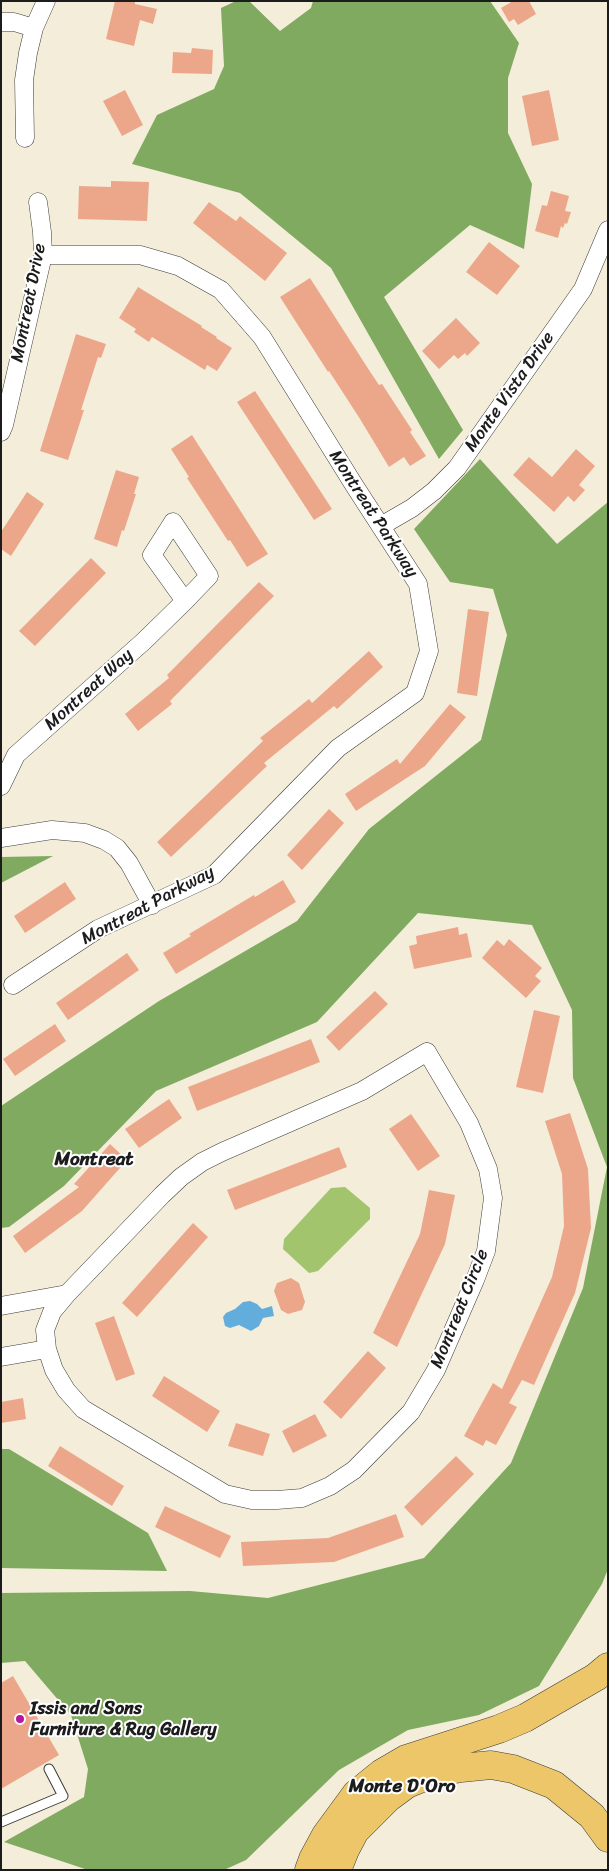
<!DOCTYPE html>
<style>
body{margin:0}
#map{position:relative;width:609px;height:1871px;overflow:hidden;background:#f4edda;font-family:Sriracha,sans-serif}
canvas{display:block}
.frame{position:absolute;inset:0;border:2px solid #1c1c1c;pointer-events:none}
</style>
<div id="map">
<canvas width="609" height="1871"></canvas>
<div class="frame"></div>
</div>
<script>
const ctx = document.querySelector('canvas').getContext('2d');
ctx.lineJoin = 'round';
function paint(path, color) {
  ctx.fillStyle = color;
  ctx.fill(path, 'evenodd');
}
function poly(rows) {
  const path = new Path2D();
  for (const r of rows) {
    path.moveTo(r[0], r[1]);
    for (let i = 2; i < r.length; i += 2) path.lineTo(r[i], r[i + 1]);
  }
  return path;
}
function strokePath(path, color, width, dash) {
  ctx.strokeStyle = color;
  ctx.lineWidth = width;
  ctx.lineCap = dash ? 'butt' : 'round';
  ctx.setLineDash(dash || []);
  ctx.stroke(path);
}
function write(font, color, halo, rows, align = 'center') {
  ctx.font = font + ' Sriracha,sans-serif';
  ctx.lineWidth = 4;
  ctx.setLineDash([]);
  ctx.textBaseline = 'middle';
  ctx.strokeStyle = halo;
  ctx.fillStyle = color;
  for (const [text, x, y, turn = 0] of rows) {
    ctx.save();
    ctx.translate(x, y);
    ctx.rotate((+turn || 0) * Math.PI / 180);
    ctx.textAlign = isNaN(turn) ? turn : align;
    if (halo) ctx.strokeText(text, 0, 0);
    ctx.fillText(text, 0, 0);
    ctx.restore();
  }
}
paint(poly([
 [345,1187,370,1208,370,1219,318,1271,309,1273,283,1249,284,1239,331,1188]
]), '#a1c46d');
paint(poly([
 [236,1,249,1,280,31,311,8,313,1,490,1,519,43,508,78,508,133,532,184,524,249,470,225,384,297,463,430,439,459,331,268,240,193,132,164,157,115,214,89,224,66,221,8],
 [480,459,557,544,608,502,608,1569,602,1584,539,1686,479,1715,408,1730,339,1770,246,1860,224,1870,88,1870,4,1842,84,1797,88,1769,71,1715,25,1661,1,1663,1,1593,190,1591,268,1598,424,1558,511,1463,583,1288,607,1167,573,1078,572,1010,532,925,418,913,317,1022,156,1091,64,1186,9,1227,1,1228,1,1106,159,1001,297,921,369,829,481,740,507,635,493,589,450,582,414,529],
 [53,856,1,883,1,857],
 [1,1449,9,1449,148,1533,167,1571,1,1568]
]), '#80aa60');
paint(poly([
 [250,1301,257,1304,262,1309,272,1306,274,1316,263,1318,259,1326,251,1331,239,1325,230,1328,225,1326,223,1317,226,1313,235,1309,243,1302]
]), '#62addb');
paint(poly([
 [115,1,135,1,135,4,157,9,153,24,140,20,134,46,106,39],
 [513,1,529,1,536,14,518,25,514,19,509,22,501,8],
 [192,48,213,50,212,74,172,73,173,52,191,53],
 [125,90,143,125,122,136,103,101],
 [549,90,559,140,532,146,522,96],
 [111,181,149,182,147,221,78,219,79,186,111,187],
 [551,191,569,196,565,211,571,212,567,224,565,223,563,228,561,226,558,238,535,231,542,205,547,206],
 [209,202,236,221,240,216,287,253,265,281,193,223],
 [489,242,520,266,497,295,466,272],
 [310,278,369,370,379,385,382,384,412,430,410,432,426,456,410,466,404,457,389,467,360,419,329,371,328,372,280,297],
 [138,287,202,326,201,327,217,337,216,338,232,348,217,371,207,365,205,370,152,337,149,342,134,332,136,329,119,318],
 [456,318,480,343,467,356,465,353,458,359,454,355,439,369,422,351],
 [76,334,106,344,101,358,98,357,81,410,84,410,68,460,40,451],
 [255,391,332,509,314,520,237,402],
 [192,435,268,554,247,567,230,540,228,541,187,478,189,477,171,449],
 [576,449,595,466,579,485,585,490,574,502,568,496,554,512,513,475,529,457,552,477],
 [116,470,139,477,134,494,136,494,124,531,122,530,117,547,94,539],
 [27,492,44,504,11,556,1,549,1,532],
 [91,558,106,573,35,646,19,631],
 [259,582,274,596,170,701,172,704,138,731,125,714,169,678,167,675],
 [468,609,489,612,477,696,457,693],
 [369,651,383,667,337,709,334,706,264,763,267,766,171,857,157,842,263,741,260,738,309,699,312,703],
 [450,704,466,717,425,766,356,811,345,794,397,759,400,764],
 [329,809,344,823,302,870,287,855],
 [283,880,296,902,176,974,163,953,191,936,189,934,254,895,255,897],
 [65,882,76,899,25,933,14,916],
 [458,927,459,935,467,933,472,957,414,969,409,946,417,944,416,936],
 [509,939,542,968,535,976,541,981,526,998,482,958,497,940,504,946],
 [127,953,139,970,68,1020,56,1003],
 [375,991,388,1004,339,1051,326,1037],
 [534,1010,560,1016,543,1093,516,1087],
 [55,1024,66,1041,15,1076,3,1059],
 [311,1039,320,1062,197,1111,188,1087],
 [169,1099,182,1118,139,1148,125,1129],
 [570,1113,588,1169,591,1228,575,1293,534,1385,522,1380,509,1403,517,1407,496,1445,486,1440,483,1446,464,1436,493,1383,502,1389,552,1277,564,1226,562,1174,545,1121],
 [411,1114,440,1156,418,1171,389,1129],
 [110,1144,127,1160,82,1211,25,1253,13,1236,79,1187,74,1184],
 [339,1147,347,1167,235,1210,227,1190],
 [429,1190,455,1195,445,1244,397,1347,373,1333,420,1234],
 [193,1223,208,1237,137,1317,122,1303],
 [291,1278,299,1283,305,1302,302,1310,288,1314,281,1310,274,1291,277,1283],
 [114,1316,135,1374,116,1381,95,1323],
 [368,1351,386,1368,341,1419,323,1402],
 [164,1376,220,1411,207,1432,152,1396],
 [23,1398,26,1419,1,1423,1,1402],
 [315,1414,327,1436,293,1453,282,1431],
 [236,1423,270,1434,263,1456,228,1446],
 [60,1446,124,1486,112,1506,48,1466],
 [456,1456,474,1474,422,1526,404,1507],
 [165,1506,231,1536,220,1558,155,1527],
 [396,1514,404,1537,334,1562,243,1566,241,1542,328,1538],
 [13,1676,59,1755,1,1789,1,1683]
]), '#eca78b');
const service = poly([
 [1,1822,63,1796,49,1769]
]);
const minor = poly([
 [1,22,14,22,34,28],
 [25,138,24,80,28,53,34,28,46,1],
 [1,432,4,425,43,255,42,232,38,202],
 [381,526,412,508,434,491,457,468,583,289,608,230],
 [1,786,16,755,144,641,185,601,209,576,173,522,152,555,185,601],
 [1,838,52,830,85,833,104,840,117,848,129,863,152,905],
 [13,985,98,929,214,875,338,748,415,693,429,651,418,584,354,485,262,337,221,290,178,266,140,255,43,255],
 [427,1052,469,1123,488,1169,493,1198,486,1251,475,1280,436,1370,411,1412,354,1470,330,1486,302,1498,277,1500,252,1500,225,1494,83,1409,66,1390,54,1370,47,1349,45,1330,52,1312,67,1294,162,1195,181,1177,202,1162,222,1152,362,1091,427,1052],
 [1,1306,67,1294],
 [1,1357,47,1349]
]);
const motorway = poly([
 [309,1870,313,1859,326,1835,356,1794,382,1773,406,1759,499,1729,525,1718,596,1677,608,1667],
 [337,1870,345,1850,355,1831,388,1798,407,1784,434,1773,461,1768,491,1765,513,1769,554,1785,592,1816,608,1838]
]);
strokePath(service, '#3c3b38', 11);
strokePath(minor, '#3c3b38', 19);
strokePath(motorway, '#3c3b38', 29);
strokePath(service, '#fff', 9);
strokePath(minor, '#fff', 18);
strokePath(motorway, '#ecc669', 28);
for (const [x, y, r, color] of [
 [20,1719,5,"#b5179e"]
]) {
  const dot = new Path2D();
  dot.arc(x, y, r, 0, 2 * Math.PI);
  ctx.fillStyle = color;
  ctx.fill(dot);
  strokePath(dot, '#fff', 2);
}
write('18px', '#1c1c1c', '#fff', [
 ["Montreat Drive",29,303,-79],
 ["Monte Vista Drive",510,392,-55],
 ["Montreat Parkway",373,514,57],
 ["Montreat Way",89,690,-42],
 ["Montreat Parkway",148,906,-28],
 ["Montreat Circle",460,1309,-68]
]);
write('bold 18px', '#1c1c1c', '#fff', [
 ["Issis and Sons",30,1709],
 ["Furniture & Rug Gallery",30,1730]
], 'left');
write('bold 19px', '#1c1c1c', '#fff', [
 ["Montreat",94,1160],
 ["Monte D'Oro",402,1787]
]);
</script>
